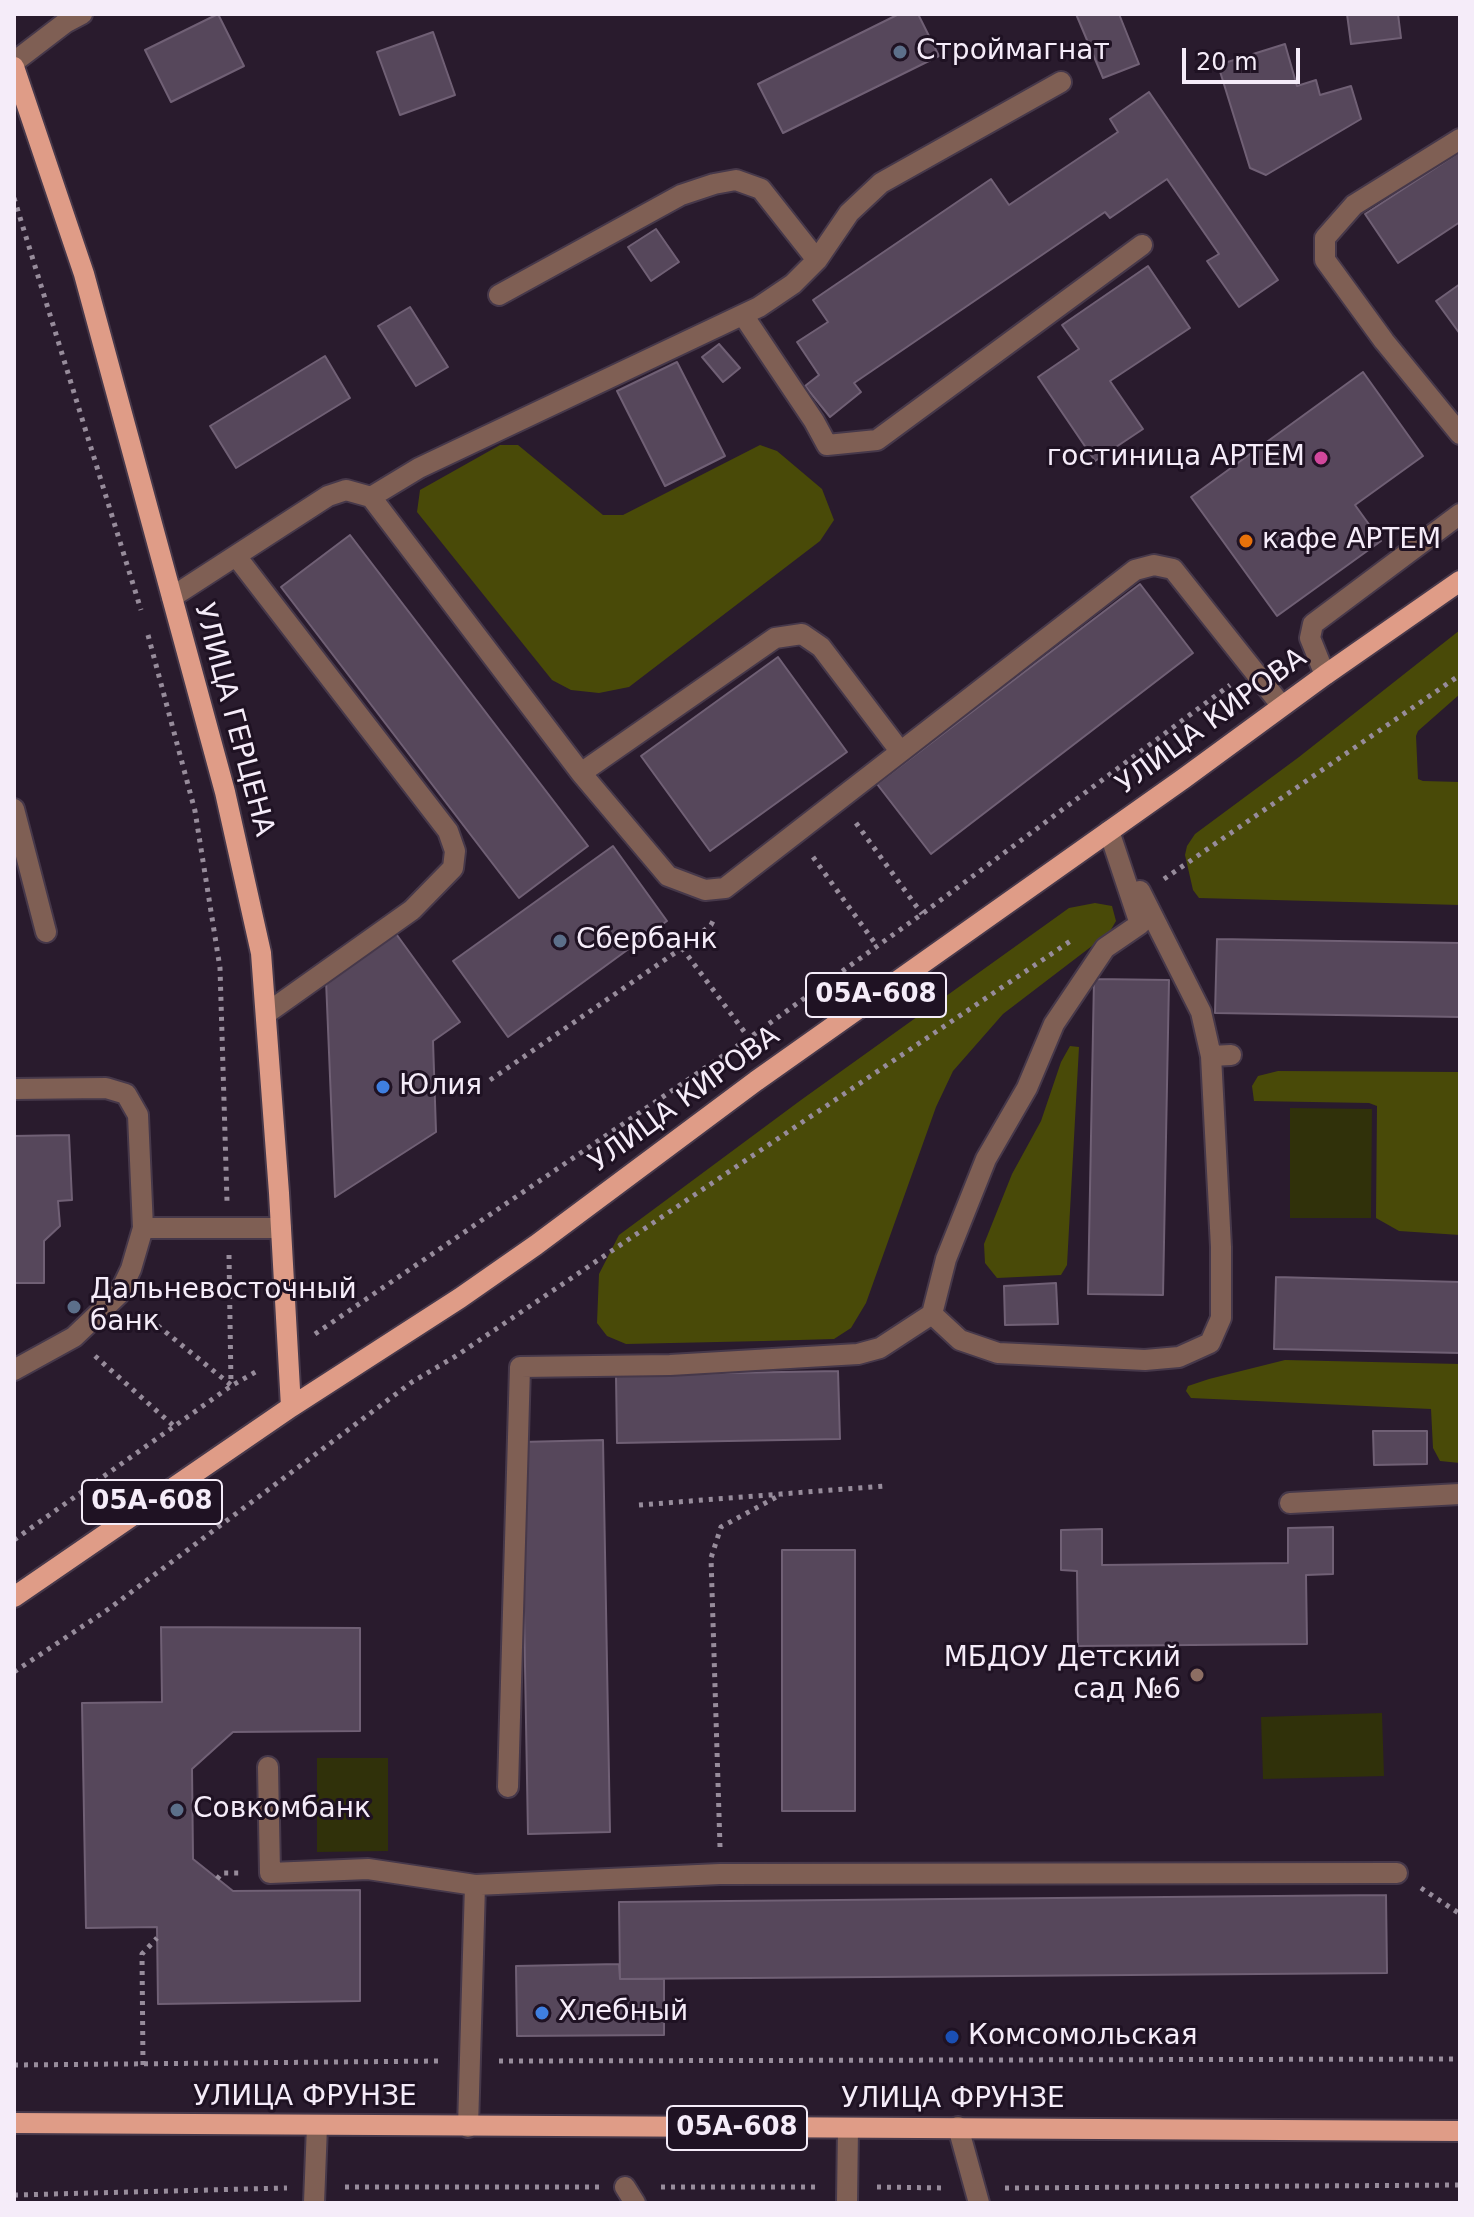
<!DOCTYPE html>
<meta charset="utf-8">
<style>
body{margin:0}
#map{position:relative;width:1474px;height:2217px;overflow:hidden;background:#291b2d;font-family:"DejaVu Sans",sans-serif}
canvas{display:block}
.frame{position:absolute;inset:0;border:16px solid #f5ecf9;pointer-events:none}
.scale{position:absolute;left:1182px;top:48px;width:118px;height:36px;box-sizing:border-box;border:4px solid #f5ecf9;border-top:0;padding-left:10px;font-size:24px;line-height:28px;white-space:nowrap;color:#f5ecf9;-webkit-text-stroke:6px #1f1223;paint-order:stroke}
</style>
<div id="map">
<canvas width="1474" height="2217"></canvas>
<div class="frame"></div>
<div class="scale">20 m</div>
</div>
<script>
const ctx = document.querySelector('canvas').getContext('2d');
ctx.lineJoin = 'round';
function paint(path, color) {
  ctx.fillStyle = color;
  ctx.fill(path, 'evenodd');
}
function poly(rows) {
  const path = new Path2D();
  for (const r of rows) {
    path.moveTo(r[0], r[1]);
    for (let i = 2; i < r.length; i += 2) path.lineTo(r[i], r[i + 1]);
  }
  return path;
}
function strokePath(path, color, width, dash) {
  ctx.strokeStyle = color;
  ctx.lineWidth = width;
  ctx.lineCap = dash ? 'butt' : 'round';
  ctx.setLineDash(dash || []);
  ctx.stroke(path);
}
function write(font, color, halo, rows, align = 'center') {
  ctx.font = font + ' "DejaVu Sans",sans-serif';
  ctx.lineWidth = 6;
  ctx.setLineDash([]);
  ctx.textBaseline = 'middle';
  ctx.strokeStyle = halo;
  ctx.fillStyle = color;
  for (const [text, x, y, turn = 0] of rows) {
    ctx.save();
    ctx.translate(x, y);
    ctx.rotate((+turn || 0) * Math.PI / 180);
    ctx.textAlign = isNaN(turn) ? turn : align;
    if (halo) ctx.strokeText(text, 0, 0);
    ctx.fillText(text, 0, 0);
    ctx.restore();
  }
}
paint(poly([
 [1290,1108,1372,1109,1371,1218,1290,1218],
 [1382,1713,1384,1776,1263,1779,1261,1717],
 [317,1758,388,1758,388,1851,317,1852]
]), '#30310a');
paint(poly([
 [500,445,518,445,603,515,623,515,760,445,777,451,822,489,834,520,820,541,629,687,599,693,571,690,552,680,417,512,420,490],
 [1460,630,1460,694,1418,731,1416,736,1418,779,1423,781,1460,782,1460,905,1199,898,1193,890,1185,855,1187,846,1195,834,1299,757],
 [1095,903,1112,906,1116,921,1109,933,1003,1014,953,1071,936,1107,866,1303,851,1328,834,1339,764,1341,626,1344,607,1336,597,1323,599,1274,619,1235,801,1100,1069,908],
 [1070,1046,1079,1047,1067,1265,1061,1275,997,1278,985,1263,984,1244,1012,1174,1041,1121,1061,1062],
 [1278,1071,1460,1072,1460,1235,1399,1231,1376,1218,1377,1106,1369,1103,1254,1101,1252,1086,1258,1076],
 [1285,1360,1460,1364,1460,1463,1440,1461,1433,1448,1431,1409,1191,1398,1186,1391,1188,1386,1209,1379]
]), '#494a08');
const building = poly([
 [218,14,244,66,171,102,145,50,218,14],
 [899,14,918,14,939,56,783,133,758,84,899,14],
 [1076,14,1119,14,1139,64,1103,78,1076,14],
 [1347,14,1398,14,1401,38,1351,44,1347,14],
 [433,32,455,95,400,115,377,52,433,32],
 [1285,44,1297,86,1316,80,1320,95,1351,86,1361,119,1266,175,1250,168,1218,65,1285,44],
 [1149,92,1278,280,1239,307,1207,261,1219,254,1167,179,1110,218,1105,212,854,383,861,392,830,417,805,386,819,375,797,342,828,322,813,300,991,179,1009,205,1118,132,1110,119,1149,92],
 [1460,152,1460,222,1398,263,1365,214,1460,152],
 [656,229,679,262,651,281,628,247,656,229],
 [1148,266,1190,328,1110,381,1143,429,1095,461,1038,377,1079,349,1062,325,1148,266],
 [1460,284,1460,334,1436,301,1460,284],
 [410,307,448,367,416,386,378,326,410,307],
 [719,344,740,368,723,382,702,357,719,344],
 [325,356,350,398,236,468,210,426,325,356],
 [677,362,725,456,665,486,617,391,677,362],
 [1363,372,1423,456,1355,505,1381,541,1277,616,1191,497,1363,372],
 [350,535,588,846,519,898,281,587,350,535],
 [1140,584,1193,653,931,854,877,784,1140,584],
 [778,657,847,752,710,851,641,756,778,657],
 [613,846,667,921,508,1037,453,961,613,846],
 [394,931,460,1022,433,1041,436,1132,335,1197,326,980,394,931],
 [1217,939,1460,943,1460,1017,1215,1013,1217,939],
 [1094,979,1169,980,1163,1295,1088,1294,1094,979],
 [69,1135,72,1200,58,1201,60,1226,44,1241,44,1283,14,1283,14,1136,69,1135],
 [1276,1277,1460,1282,1460,1353,1274,1349,1276,1277],
 [1056,1283,1058,1324,1005,1325,1004,1286,1056,1283],
 [838,1371,840,1439,617,1443,616,1375,838,1371],
 [1373,1431,1427,1431,1427,1464,1374,1465,1373,1431],
 [603,1440,610,1832,528,1834,521,1442,603,1440],
 [1333,1527,1333,1574,1306,1575,1307,1644,1078,1646,1077,1571,1061,1570,1061,1530,1102,1529,1102,1565,1288,1563,1288,1528,1333,1527],
 [782,1550,855,1550,855,1811,782,1811,782,1550],
 [161,1627,360,1628,360,1731,233,1732,192,1769,193,1859,233,1891,360,1890,360,2001,158,2004,157,1927,86,1928,82,1703,162,1702,161,1627],
 [1386,1895,1387,1973,620,1979,619,1902,1386,1895],
 [619,1964,620,1979,664,1979,664,2035,517,2036,516,1966,619,1964]
]);
paint(building, '#56475b');
strokePath(building, '#706075', 2);
const minor = poly([
 [14,62,65,23,82,14],
 [1460,139,1354,205,1325,238,1325,260,1384,341,1460,434],
 [499,295,681,195,714,184,736,180,761,189,817,260],
 [743,315,814,421,827,445,877,440,1142,245],
 [371,497,419,468,759,307,793,284,817,260,849,213,881,183,1061,82],
 [236,556,448,831,455,851,453,868,412,910,267,1013],
 [172,597,328,496,346,490,371,497,581,773,775,638,802,634,821,647,900,751],
 [1325,675,1310,638,1313,624,1460,514],
 [581,773,668,876,705,890,725,888,1135,570,1154,565,1173,569,1281,705],
 [14,809,46,932],
 [1140,891,1201,1012,1211,1056,1231,1055],
 [14,1089,106,1088,126,1094,138,1115,143,1228,281,1228],
 [932,1314,960,1340,998,1353,1145,1360,1179,1357,1210,1343,1221,1318,1221,1247,1211,1056],
 [14,1370,74,1337,119,1294,131,1269,143,1228],
 [1290,1503,1460,1494],
 [268,1767,270,1873,368,1869,475,1885,720,1874,1397,1873],
 [508,1787,520,1367,670,1365,858,1354,880,1348,932,1314,946,1259,986,1159,1027,1088,1054,1024,1105,948,1140,924,1109,831],
 [468,2127,475,1885],
 [958,2127,979,2203],
 [625,2187,635,2203],
 [314,2203,317,2126],
 [847,2203,848,2128]
]);
const major = poly([
 [14,67,84,274,225,792,261,953,279,1193,291,1407],
 [14,1597,291,1407,460,1298,536,1245,756,1081,1183,779,1325,675,1460,581],
 [14,2123,1460,2131]
]);
strokePath(minor, '#46384a', 24);
strokePath(major, '#46384a', 24);
strokePath(poly([
 [14,198,141,610],
 [148,635,195,811,220,968,227,1201],
 [856,823,922,914],
 [813,857,877,946],
 [1164,879,1460,675],
 [682,948,749,1038],
 [490,1080,682,948,711,925,714,919],
 [229,1255,231,1385],
 [142,1313,231,1385],
 [315,1334,749,1038,922,914,1230,685],
 [95,1356,176,1428],
 [639,1505,884,1486],
 [14,1540,231,1386,259,1370],
 [14,1672,110,1608,412,1382,456,1356,1072,940],
 [720,1847,711,1558,721,1527,782,1494],
 [217,1879,222,1873,242,1873],
 [1421,1888,1460,1914],
 [499,2061,1460,2059],
 [14,2065,441,2061],
 [143,2065,142,1954,157,1938],
 [345,2187,599,2187],
 [661,2187,819,2187],
 [877,2187,947,2188],
 [1005,2188,1460,2185],
 [14,2195,287,2188]
]), '#978c9b', 5, [4, 6]);
strokePath(minor, '#7f5f54', 20);
strokePath(major, '#df9c87', 20);
for (const [x, y, r, color] of [
 [900,52,8,"#5c6f8a"],
 [1321,458,8,"#d1479c"],
 [1246,541,8,"#e8710a"],
 [560,941,8,"#5c6f8a"],
 [383,1087,8,"#3f7fe0"],
 [74,1307,8,"#5c6f8a"],
 [1197,1675,8,"#8d6e63"],
 [177,1810,8,"#5c6f8a"],
 [542,2013,8,"#3f7fe0"],
 [952,2037,8,"#1a4fb4"]
]) {
  const dot = new Path2D();
  dot.arc(x, y, r, 0, 2 * Math.PI);
  ctx.fillStyle = color;
  ctx.fill(dot);
  strokePath(dot, '#1f1223', 3);
}
for (const [x, y, w] of [
 [876,995,140],
 [152,1502,140],
 [737,2128,140]
]) {
  const box = new Path2D();
  box.roundRect(x - w / 2, y - 22, w, 44, 6);
  ctx.fillStyle = '#1f1223';
  ctx.fill(box);
  strokePath(box, '#f5ecf9', 2);
}
write('bold 26px', '#f5ecf9', null, [
 ["05А-608",876,995],
 ["05А-608",152,1502],
 ["05А-608",737,2128]
]);
write('28px', '#f5ecf9', '#1f1223', [
 ["Строймагнат",916,52],
 ["гостиница АРТЕМ",1305,458,"right"],
 ["кафе АРТЕМ",1262,541],
 ["Сбербанк",576,941],
 ["Юлия",399,1087],
 ["Дальневосточный",90,1291],
 ["банк",90,1323],
 ["МБДОУ Детский",1181,1659,"right"],
 ["сад №6",1181,1691,"right"],
 ["Совкомбанк",193,1810],
 ["Хлебный",558,2013],
 ["Комсомольская",968,2037]
], 'left');
write('28px', '#f5ecf9', '#1f1223', [
 ["УЛИЦА ГЕРЦЕНА",233,720,75],
 ["УЛИЦА КИРОВА",1212,722,-36],
 ["УЛИЦА КИРОВА",685,1100,-36],
 ["УЛИЦА ФРУНЗЕ",305,2098],
 ["УЛИЦА ФРУНЗЕ",953,2100]
]);
</script>
